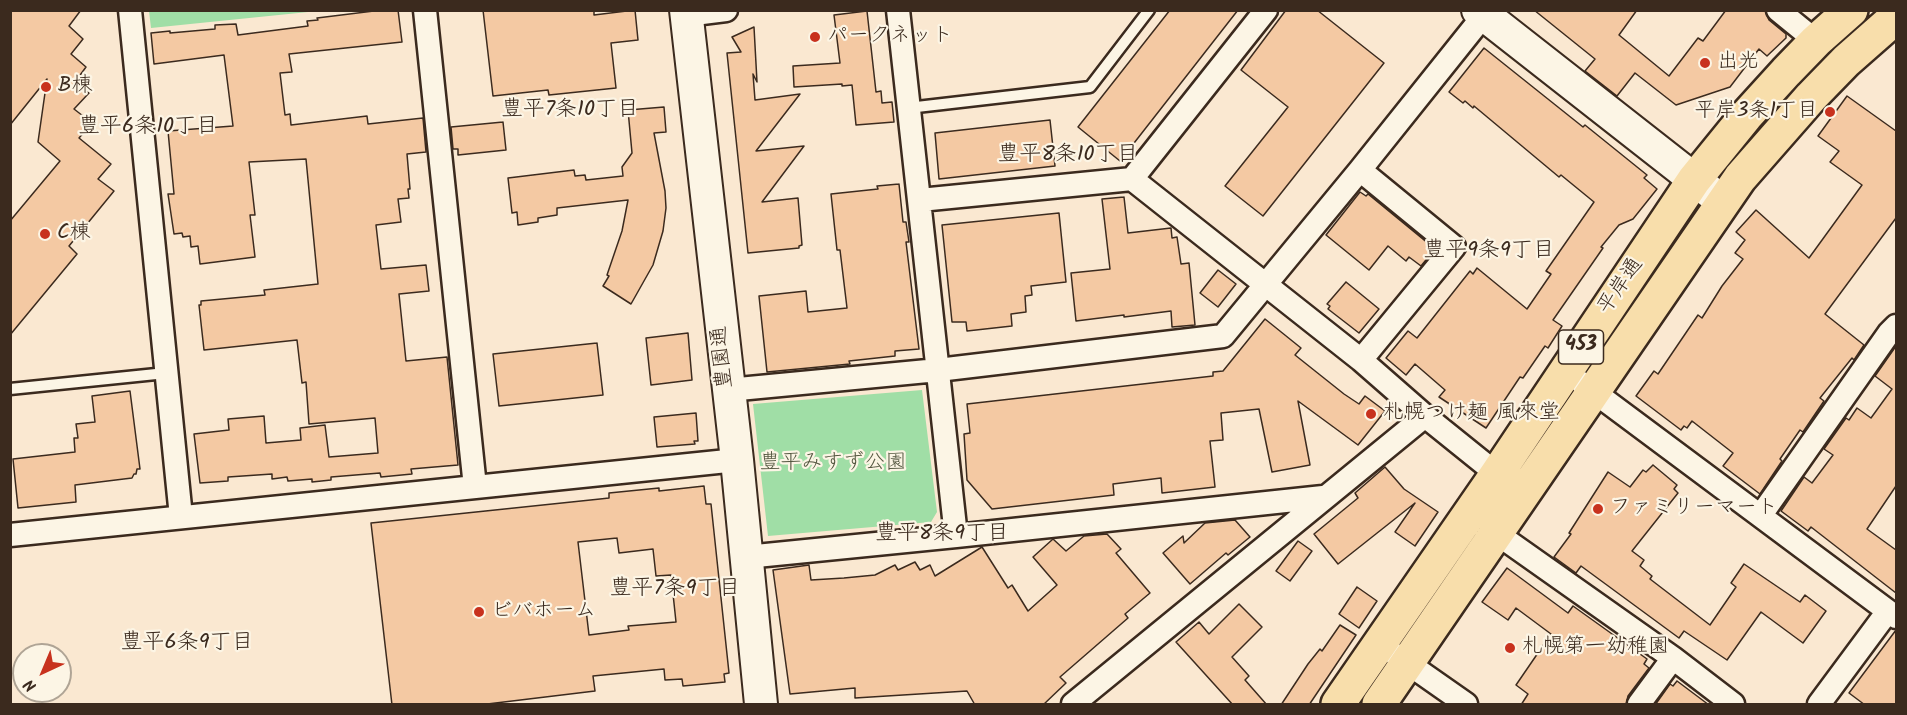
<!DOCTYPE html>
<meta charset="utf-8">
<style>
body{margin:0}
#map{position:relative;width:1907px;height:715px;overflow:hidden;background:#fae8d1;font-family:Kalam,sans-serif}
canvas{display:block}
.frame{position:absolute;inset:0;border:12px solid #3b2a1e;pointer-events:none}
.north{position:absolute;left:12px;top:643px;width:60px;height:60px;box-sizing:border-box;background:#fcf5e5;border:2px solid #afa495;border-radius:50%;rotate:224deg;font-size:16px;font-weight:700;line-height:24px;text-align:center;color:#3b2a1e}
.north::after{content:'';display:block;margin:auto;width:21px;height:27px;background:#c8321e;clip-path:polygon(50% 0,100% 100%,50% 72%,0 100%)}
</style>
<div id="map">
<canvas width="1907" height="715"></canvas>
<div class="frame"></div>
<div class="north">N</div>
</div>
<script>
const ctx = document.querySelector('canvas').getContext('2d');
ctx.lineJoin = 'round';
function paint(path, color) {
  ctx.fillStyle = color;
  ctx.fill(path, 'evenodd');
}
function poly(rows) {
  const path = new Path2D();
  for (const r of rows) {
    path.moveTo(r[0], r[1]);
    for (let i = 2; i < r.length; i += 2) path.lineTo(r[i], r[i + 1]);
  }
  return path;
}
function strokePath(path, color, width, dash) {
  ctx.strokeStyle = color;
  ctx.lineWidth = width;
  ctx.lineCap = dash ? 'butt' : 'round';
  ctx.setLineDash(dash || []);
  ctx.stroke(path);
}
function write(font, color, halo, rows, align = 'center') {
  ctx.font = font + ' Kalam,"Klee One",sans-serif';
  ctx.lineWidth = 4.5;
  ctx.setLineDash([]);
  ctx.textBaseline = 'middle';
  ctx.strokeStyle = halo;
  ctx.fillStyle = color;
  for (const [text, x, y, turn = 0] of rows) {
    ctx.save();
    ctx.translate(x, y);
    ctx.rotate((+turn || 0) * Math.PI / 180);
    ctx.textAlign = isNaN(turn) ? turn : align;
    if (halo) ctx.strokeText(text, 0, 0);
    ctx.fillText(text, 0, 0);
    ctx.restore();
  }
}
paint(poly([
 [149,11,149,10,318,11,151,28],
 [922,390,937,512,931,522,768,536,753,404]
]), '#a0dea6');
const building = poly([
 [10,10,81,10,69,26,83,39,71,54,86,67,75,82,89,93,74,109,92,123,79,138,111,164,98,179,114,191,69,246,77,254,10,335,10,221,60,161,38,142,47,79,10,125,10,10],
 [382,10,398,10,402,42,289,54,292,72,280,73,285,115,290,114,291,125,367,116,368,124,423,118,426,152,407,154,410,189,408,189,409,198,398,199,401,222,376,225,381,269,426,265,429,291,399,294,406,361,447,357,458,465,411,469,412,474,381,477,380,473,331,477,331,480,312,482,312,479,288,481,287,477,272,479,272,474,228,477,228,481,200,483,194,434,229,430,228,419,264,416,266,443,301,440,300,428,325,425,329,457,378,453,375,418,309,424,306,382,302,383,297,340,204,350,199,305,201,305,201,301,265,295,264,290,318,284,306,159,249,162,255,215,250,215,255,257,200,264,198,246,191,247,190,236,183,237,182,233,174,234,168,194,174,194,168,131,233,126,224,55,154,64,151,33,170,31,170,33,215,29,215,25,236,24,238,35,308,26,307,21,318,20,317,18,382,10],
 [483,10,594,10,594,15,635,10,638,40,611,43,616,88,549,95,548,90,493,96,483,10],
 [1170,10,1238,10,1120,161,1078,127,1170,10],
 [1286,10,1317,10,1384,63,1263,216,1225,186,1288,107,1241,70,1286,10],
 [1534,10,1637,10,1619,35,1669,76,1698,38,1703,41,1726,10,1765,10,1769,20,1786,34,1786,38,1767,56,1759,49,1730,87,1676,105,1635,73,1617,96,1585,71,1595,59,1534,10],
 [867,11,876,92,881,91,882,103,892,102,894,122,856,125,852,85,842,86,842,84,794,87,793,66,840,63,834,15,867,11],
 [754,27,757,82,753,74,755,100,800,94,756,151,804,146,762,202,798,198,802,245,799,246,799,248,748,253,727,53,741,52,732,37,754,27],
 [1484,48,1583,127,1585,125,1647,175,1644,178,1657,189,1633,219,1619,225,1601,247,1603,248,1553,320,1562,326,1548,348,1545,346,1523,378,1520,377,1486,428,1439,397,1445,390,1415,364,1406,375,1386,358,1408,331,1417,338,1470,271,1473,274,1477,268,1527,309,1551,274,1546,271,1594,202,1561,175,1559,177,1474,106,1473,108,1465,101,1463,103,1449,92,1484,48],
 [1847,96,1896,131,1896,218,1825,314,1864,345,1854,360,1852,358,1820,398,1824,401,1803,432,1800,430,1780,459,1782,461,1760,494,1723,466,1733,453,1692,421,1687,428,1684,426,1681,430,1636,396,1654,371,1658,374,1698,315,1702,318,1722,286,1743,259,1735,253,1745,240,1736,232,1756,210,1809,258,1862,185,1830,162,1839,151,1818,136,1847,96],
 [664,107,666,132,654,133,665,191,666,208,663,231,653,265,631,304,603,286,609,276,607,275,622,231,628,200,557,208,557,215,538,218,538,222,518,225,517,212,512,213,508,178,574,170,575,176,585,175,586,180,623,176,622,167,632,153,628,110,664,107],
 [1050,120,1055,166,939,179,935,133,1050,120],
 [503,122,506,150,458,155,458,149,453,149,451,127,503,122],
 [899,184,903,222,906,222,909,242,906,242,919,349,895,351,895,356,849,361,850,364,767,372,759,296,806,291,808,312,847,308,840,250,837,250,831,194,878,189,877,186,899,184],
 [1360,192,1366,196,1368,194,1435,249,1421,266,1409,257,1406,261,1388,246,1369,270,1326,235,1360,192],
 [1124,197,1128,233,1171,228,1172,238,1177,237,1181,264,1189,263,1195,325,1172,327,1171,311,1124,317,1124,315,1076,321,1071,273,1110,269,1102,199,1124,197],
 [1059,213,1066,282,1031,286,1032,295,1025,296,1026,312,1011,314,1012,326,967,331,966,322,952,322,942,225,1059,213],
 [1218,270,1236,284,1218,307,1200,293,1218,270],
 [1346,282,1379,309,1359,333,1328,309,1330,306,1327,304,1346,282],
 [1265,319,1301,348,1295,355,1344,394,1359,404,1365,396,1385,411,1358,445,1298,401,1310,465,1272,472,1259,409,1221,413,1223,440,1210,441,1215,487,1162,493,1161,478,1113,484,1114,495,992,509,967,480,964,434,970,433,967,404,1213,376,1213,372,1223,371,1265,319],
 [688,333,692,380,651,385,646,338,688,333],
 [597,343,603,395,499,406,493,354,597,343],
 [1896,346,1896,486,1867,529,1896,550,1896,593,1811,527,1808,531,1781,511,1804,477,1812,483,1833,455,1824,449,1846,418,1849,420,1857,408,1871,418,1892,389,1875,376,1896,346],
 [130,391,140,469,137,469,136,474,134,474,132,478,75,485,76,502,18,508,13,459,75,452,74,438,78,438,76,424,95,422,92,396,130,391],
 [696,413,698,441,694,441,695,444,657,447,654,417,696,413],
 [1653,465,1677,485,1674,489,1678,493,1632,551,1644,560,1640,566,1652,576,1650,579,1710,625,1736,587,1731,583,1744,564,1800,602,1805,595,1826,611,1803,643,1761,612,1727,660,1684,631,1679,638,1581,566,1576,573,1554,557,1571,534,1569,533,1608,472,1630,487,1643,470,1646,472,1653,465],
 [1385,467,1404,489,1438,512,1415,546,1395,532,1415,503,1338,564,1314,534,1358,498,1355,493,1385,467],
 [704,486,706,504,711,504,729,673,724,674,725,682,683,686,682,679,665,680,664,669,593,676,595,691,479,705,392,705,371,523,600,499,609,498,609,493,659,488,659,491,704,486],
 [617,538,619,553,653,549,656,576,671,575,676,622,628,626,629,630,589,635,578,542,617,538],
 [1235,520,1250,537,1228,555,1226,553,1190,584,1163,553,1183,536,1184,543,1205,523,1235,520],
 [1107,534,1121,549,1116,553,1150,593,1125,614,1128,618,1060,677,1066,683,1043,705,975,705,967,691,855,698,855,688,790,694,773,570,809,565,811,580,844,578,875,575,895,565,898,570,915,562,920,570,930,565,935,576,982,547,1008,588,1012,585,1028,611,1057,585,1033,557,1053,539,1066,551,1084,536,1107,534],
 [1298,541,1312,551,1290,581,1276,571,1298,541],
 [1507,568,1568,613,1573,606,1647,659,1644,664,1649,668,1628,696,1626,705,1521,705,1528,694,1516,685,1551,634,1516,608,1508,620,1482,602,1507,568],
 [1357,587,1377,601,1359,628,1339,614,1357,587],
 [1239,604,1262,627,1232,657,1249,676,1245,680,1267,705,1233,705,1176,642,1199,622,1209,634,1239,604],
 [1340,625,1356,635,1309,705,1281,705,1308,664,1320,649,1322,651,1340,625],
 [1896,630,1896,705,1865,705,1849,693,1896,630],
 [1677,681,1709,705,1655,705,1670,684,1673,686,1677,681]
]);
paint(building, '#f4c9a3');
strokePath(building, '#3b2a1e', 1.5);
const lane = poly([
 [908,108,1090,87,1149,10],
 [10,389,166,373]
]);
const street = poly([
 [130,10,181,517],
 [425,10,475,487],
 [1778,10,1816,41],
 [686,15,726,10],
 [1360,170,1454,247,1361,360],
 [1132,179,1361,360,1425,416],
 [920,200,1132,179,1266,10],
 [1582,383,1896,617],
 [728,390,938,370,1223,336,1360,170,1484,15],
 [1761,515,1889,333,1896,326],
 [1496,533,1673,658,1733,704],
 [10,535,737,460],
 [956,536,1323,497],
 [746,557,956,536,898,10],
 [1396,655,1466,704],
 [1073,704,1425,416,1497,474],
 [1639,704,1673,658],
 [1819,704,1888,611]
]);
const secondary = poly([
 [686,10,737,460,761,704],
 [1478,10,1723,202]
]);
const highway = poly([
 [1338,704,1497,474,1694,180,1746,116,1786,72,1816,41,1851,10],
 [1379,704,1740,178,1811,97,1846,61,1896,17]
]);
strokePath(lane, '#3b2a1e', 15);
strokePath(street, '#3b2a1e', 27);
strokePath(secondary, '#3b2a1e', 36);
strokePath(highway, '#3b2a1e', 38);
strokePath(lane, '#fcf5e5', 10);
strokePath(street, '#fcf5e5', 22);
strokePath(secondary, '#fcf5e5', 32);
strokePath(highway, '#f8deab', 33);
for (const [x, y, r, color] of [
 [815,37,6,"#c8321e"],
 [1705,63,6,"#c8321e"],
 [46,87,6,"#c8321e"],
 [1830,112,6,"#c8321e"],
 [45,234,6,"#c8321e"],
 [1371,414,6,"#c8321e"],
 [1598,509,6,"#c8321e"],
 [479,612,6,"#c8321e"],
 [1510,648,6,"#c8321e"]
]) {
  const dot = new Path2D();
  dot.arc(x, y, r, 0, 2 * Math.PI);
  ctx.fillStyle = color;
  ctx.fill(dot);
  strokePath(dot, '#fcf5e5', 2);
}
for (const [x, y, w] of [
 [1581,347,45]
]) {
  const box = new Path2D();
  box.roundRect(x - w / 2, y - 17, w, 34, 4.5);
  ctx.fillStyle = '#fcf5e5';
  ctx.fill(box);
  strokePath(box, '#3b2a1e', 1.5);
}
write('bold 20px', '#3b2a1e', null, [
 ["453",1581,347]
]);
write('21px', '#3b2a1e', '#fcf5e5', [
 ["パークネット",827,37],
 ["出光",1717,63],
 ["B棟",58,87],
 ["平岸3条1丁目",1818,112,"right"],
 ["C棟",57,234],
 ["札幌つけ麺 風來堂",1383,414],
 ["ファミリーマート",1610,509],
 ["ビバホーム",491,612],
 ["札幌第一幼稚園",1522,648]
], 'left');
write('21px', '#3b2a1e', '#fcf5e5', [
 ["平岸通",1622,287,-56],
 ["豊園通",724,357,-96]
]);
write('21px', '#545740', '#fcf5e5', [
 ["豊平みすず公園",833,464]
]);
write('22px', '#3b2a1e', '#fcf5e5', [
 ["豊平7条10丁目",570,111],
 ["豊平6条10丁目",148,128],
 ["豊平8条10丁目",1068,156],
 ["豊平9条9丁目",1489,252],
 ["豊平8条9丁目",942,535],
 ["豊平7条9丁目",675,590],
 ["豊平6条9丁目",187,644]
]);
</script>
